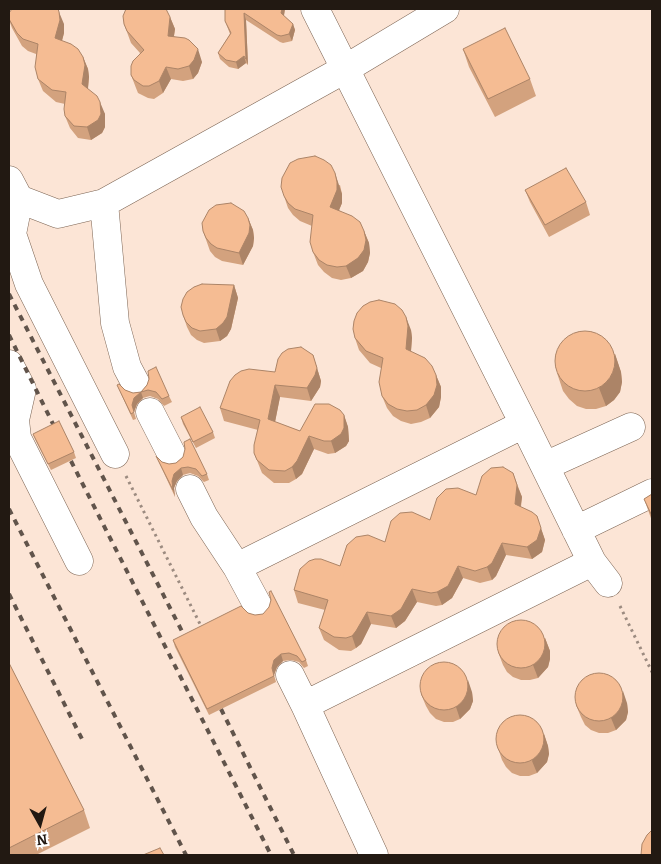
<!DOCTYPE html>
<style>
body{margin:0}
#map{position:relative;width:661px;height:864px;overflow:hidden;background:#fce5d6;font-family:Bitter,serif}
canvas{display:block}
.frame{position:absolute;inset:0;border:10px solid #221912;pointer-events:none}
.north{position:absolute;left:15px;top:799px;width:50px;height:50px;-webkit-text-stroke:4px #fff;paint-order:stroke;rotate:173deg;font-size:14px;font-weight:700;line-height:20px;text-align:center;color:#221912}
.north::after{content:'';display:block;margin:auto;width:18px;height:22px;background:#221912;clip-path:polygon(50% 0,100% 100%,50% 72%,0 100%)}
</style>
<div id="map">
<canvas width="661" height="864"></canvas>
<div class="frame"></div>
<div class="north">N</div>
</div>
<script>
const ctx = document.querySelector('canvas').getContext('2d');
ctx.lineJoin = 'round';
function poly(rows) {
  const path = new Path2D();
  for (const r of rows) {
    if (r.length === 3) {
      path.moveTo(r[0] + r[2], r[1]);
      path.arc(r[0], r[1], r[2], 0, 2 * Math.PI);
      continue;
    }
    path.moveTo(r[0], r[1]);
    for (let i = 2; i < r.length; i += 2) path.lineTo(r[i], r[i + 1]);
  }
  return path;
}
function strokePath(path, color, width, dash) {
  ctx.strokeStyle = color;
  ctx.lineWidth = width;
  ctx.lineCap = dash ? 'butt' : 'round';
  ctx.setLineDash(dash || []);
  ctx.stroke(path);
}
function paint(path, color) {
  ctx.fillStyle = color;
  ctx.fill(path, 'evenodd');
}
const minor = poly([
 [9,180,19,199,58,214,104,203,345,69,445,9],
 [19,199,12,234,29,284,115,454],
 [104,203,115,323,127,367,136,384],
 [9,364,22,389,15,420,17,438,79,561],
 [150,412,172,455],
 [545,466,631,427],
 [190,489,204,517,237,567,524,424,315,9],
 [576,530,652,493],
 [592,562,608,583],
 [237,567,258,606],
 [290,675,305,705,592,562,524,424],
 [305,705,374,855]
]);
strokePath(minor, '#7c6453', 29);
strokePath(poly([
 [126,476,203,630],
 [620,606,652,672]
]), '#9c8b80', 3, [2.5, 4]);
strokePath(minor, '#fff', 28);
strokePath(poly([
 [9,294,187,641],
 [9,335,56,430],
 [71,461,271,855],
 [9,509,186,855],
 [9,594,84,743],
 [221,709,294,855]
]), '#61544b', 4, [6, 6]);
paint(poly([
 [225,9,285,9,284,16,293,24,295,30,292,41,283,43,280,42,246,20,248,65,246,63,238,69,229,67,220,59,218,53,230,34,225,21],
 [9,13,64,24,64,33,62,41,83,57,88,69,89,77,88,89,105,114,105,127,102,133,91,140,78,138,70,128,65,116,65,104,56,102,43,91,38,79,36,54,28,51,22,46,12,28,9,20],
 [170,17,175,29,174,36,202,62,198,73,193,79,183,81,171,79,163,93,154,99,148,98,138,93,136,88,131,75,140,53,131,43,124,24],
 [463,49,530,79,536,96,495,117,469,67],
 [340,185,342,194,342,203,339,210,364,231,369,243,370,253,368,262,363,271,351,278,341,280,332,278,324,272,318,265,313,252,312,226,300,221,293,215,288,208,284,196],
 [525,190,586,202,590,215,549,237,530,202],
 [248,218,253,230,254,238,253,246,243,265,222,261,215,257,210,251,203,231],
 [234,285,238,298,231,329,227,336,220,341,204,343,197,340,191,335,187,327,183,315],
 [411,330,412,338,411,352,436,375,441,387,441,397,439,407,430,418,421,422,411,424,401,421,393,416,387,408,382,396,381,368,370,363,359,350,355,338],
 [615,354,621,372,622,382,620,392,614,400,606,406,596,409,586,409,577,406,569,399,563,391,557,373],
 [313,355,321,381,320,387,311,401,280,397,275,422,300,431,344,415,348,427,349,441,346,446,335,453,328,454,314,449,302,474,296,479,289,483,274,483,262,473,254,453,258,430,224,421,220,408,275,372],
 [117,385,125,390,133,393,141,392,147,385,169,396,172,402,164,406,158,399,150,396,143,398,137,404,134,412,136,419,133,420],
 [181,417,213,432,215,438,196,448,183,424],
 [33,434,74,452,76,458,51,470,36,441],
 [156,456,162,462,169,464,176,463,183,457,207,474,209,480,204,482,198,476,190,473,183,475,177,481,174,488,175,497],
 [513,473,522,497,521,507,537,516,541,529,545,540,542,552,532,559,506,555,496,576,492,580,480,583,463,578,452,598,442,605,436,606,417,602,405,621,396,628,371,624,361,644,356,648,351,651,339,650,324,640,319,628,325,610,298,603,294,590,385,542,430,520,476,495],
 [652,494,652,521,644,499],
 [248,613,306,660,308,666,304,668,299,662,291,660,283,661,277,667,274,675,276,682,209,715,175,647,173,640],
 [545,638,550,651,550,659,548,667,538,678,530,680,521,680,513,677,507,672,503,665,498,652],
 [9,663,84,810,90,828,36,855,9,855],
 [472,692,473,701,470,709,460,719,453,722,444,722,436,719,430,713,426,706,421,694],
 [627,703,628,712,626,720,616,730,608,733,599,733,591,730,585,725,581,717,576,705],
 [544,734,548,746,549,754,547,762,537,773,529,776,520,776,512,773,506,767,502,760,498,748]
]), '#d3a27e');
paint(poly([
 [282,9,285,9,283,20,281,13],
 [59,12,64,24,64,33,59,51,55,38],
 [244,13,246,20,248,65,246,59],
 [170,17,175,29,172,48,168,36],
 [293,24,295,30,292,41,289,34],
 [198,49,202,62,198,73,193,79,189,66],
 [244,56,246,63,238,69,236,62],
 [83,57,88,69,89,77,87,97,82,84],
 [166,67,171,79,163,93,159,81],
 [100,102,105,114,105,127,102,133,91,140,87,127],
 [335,173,342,194,342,203,335,220,330,207],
 [248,218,253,230,254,238,253,246,243,265,239,253],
 [364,231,369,243,370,253,368,262,363,271,351,278,346,266],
 [234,285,238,298,231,329,227,336,220,341,216,329],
 [406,317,411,330,412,338,410,362,406,349],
 [615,354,621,372,622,382,620,392,614,400,606,406,599,388],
 [313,355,321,381,320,387,311,401,307,388],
 [436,375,441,387,441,397,439,407,430,418,426,405],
 [275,385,280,397,273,432,268,419],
 [141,392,143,398,137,404,134,412,136,419,132,405,134,398],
 [344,415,348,427,349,441,346,446,335,453,331,441],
 [309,436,314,449,302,474,296,479,292,467],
 [181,468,183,475,177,481,174,488,175,497,173,490,172,481,174,474],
 [517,485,522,497,519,517,515,504],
 [541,528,545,540,542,552,532,559,527,547],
 [502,543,506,555,496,576,492,580,487,567],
 [458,566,463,578,452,598,442,605,437,592],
 [412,589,417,602,405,621,396,628,391,616],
 [367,612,371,624,361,644,356,648,352,636],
 [545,638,550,651,550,659,548,667,538,678,533,665],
 [281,654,283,661,277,667,274,675,276,682,272,668,274,660],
 [468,680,472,692,473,701,470,709,460,719,456,707],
 [623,691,627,703,628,712,626,720,616,730,611,718],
 [544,734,548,746,549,754,547,762,537,773,532,761]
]), '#ac8467');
const building = poly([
 [12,9,58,9,59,12,60,20,55,38,71,44,78,49,83,57,85,65,82,84,97,96,100,102,101,114,98,120,87,127,74,126,65,116,64,109,66,92,52,90,38,79,35,67,38,44,23,39,17,33,9,19,9,13,12,9],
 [126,9,166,9,170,17,168,36,185,38,189,40,198,49,194,60,189,66,178,69,166,67,159,81,149,86,143,86,134,80,131,75,131,66,133,61,144,50,127,31,124,24,123,16,126,9],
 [225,9,282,9,281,13,293,24,289,34,281,36,277,35,244,13,246,59,244,56,236,62,226,60,218,53,231,33,225,21,225,9],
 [505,28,530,79,488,99,463,49,505,28],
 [315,156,324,160,331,165,335,173,337,182,337,190,330,207,352,216,360,222,364,231,366,240,364,250,358,258,346,266,337,267,327,265,319,260,313,252,310,242,313,215,295,209,288,203,284,196,281,187,282,178,290,163,298,159,315,156],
 [566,168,586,202,545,225,525,190,566,168],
 [231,203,244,211,248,218,250,225,249,233,239,253,217,248,211,244,206,238,203,231,202,223,209,210,216,205,231,203],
 [202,284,234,285,227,317,223,323,216,329,200,331,192,328,186,322,183,315,181,307,183,299,187,292,194,287,202,284],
 [379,300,395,304,402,310,406,317,408,326,406,349,425,358,432,366,436,375,437,385,434,395,426,405,417,410,407,411,397,409,388,404,382,396,379,382,383,358,366,351,355,338,353,329,354,321,357,313,363,306,370,302,379,300],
 [585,361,30],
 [301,347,313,355,317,368,315,375,307,388,275,385,268,419,300,431,315,404,329,404,340,410,344,415,344,428,341,434,331,441,324,441,309,436,297,461,292,467,285,471,269,470,257,460,254,453,254,445,260,420,220,408,230,381,235,375,241,371,249,369,275,372,278,359,282,353,288,349,301,347],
 [156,367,169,396,162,399,156,392,148,390,141,392,134,398,132,405,134,412,131,414,117,385,119,384,125,390,133,393,141,392,147,385,149,379,148,371,156,367],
 [200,407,213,432,193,442,181,417,200,407],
 [59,421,74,452,48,464,33,434,59,421],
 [190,439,207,474,202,476,196,469,188,467,181,468,174,474,172,481,173,490,156,456,162,462,169,464,176,463,183,457,185,449,184,442,190,439],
 [503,467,513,473,517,485,515,504,532,512,537,516,541,528,537,540,527,547,502,543,492,563,487,567,475,571,458,566,448,586,437,592,431,593,412,589,401,609,391,616,367,612,356,631,352,636,346,638,334,637,319,628,328,600,294,590,300,569,309,561,315,559,321,559,340,566,347,545,356,537,368,535,385,542,391,521,400,513,412,512,430,520,437,498,446,489,458,488,476,495,482,476,491,468,503,467],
 [652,494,652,516,644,499,652,494],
 [271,591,306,660,302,662,297,656,289,653,281,654,274,660,272,668,274,676,207,709,173,640,241,606,248,613,255,615,263,614,269,607,271,600,269,592,271,591],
 [521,644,24],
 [444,686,24],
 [9,663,84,810,9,848,9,663],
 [599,697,24],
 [520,739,24],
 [652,830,652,855,641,855,642,844,647,835,652,830],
 [160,848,164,855,143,855,160,848]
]);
paint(building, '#f5bc93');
strokePath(building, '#ac8467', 1);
</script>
